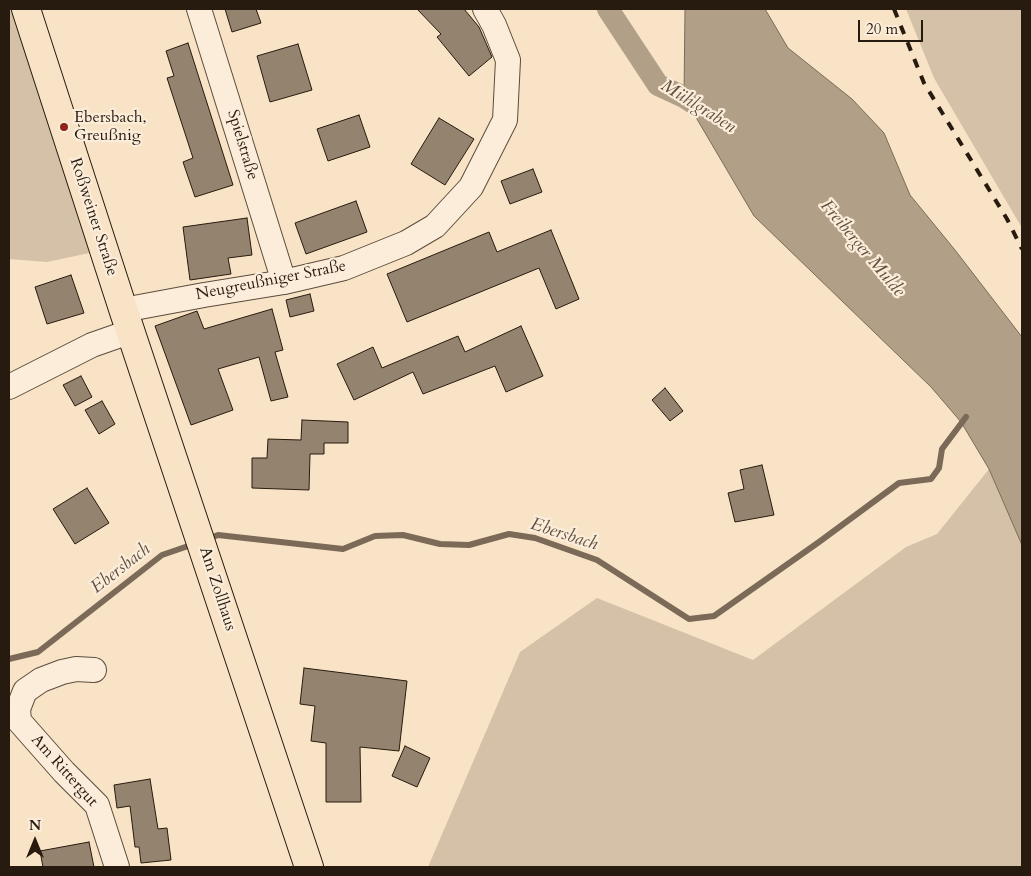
<!DOCTYPE html>
<meta charset="utf-8">
<style>
body{margin:0}
#map{position:relative;width:1031px;height:876px;overflow:hidden;background:#f9e3c6;font-family:Cardo,serif}
canvas{display:block}
.frame{position:absolute;inset:0;border:10px solid #271a0e;pointer-events:none}
.north{position:absolute;left:10px;top:816px;width:50px;height:50px;-webkit-text-stroke:4px #fbedda;paint-order:stroke;rotate:0deg;font-size:14px;font-weight:700;line-height:20px;text-align:center;color:#271a0e}
.north::after{content:'';display:block;margin:auto;width:18px;height:22px;background:#271a0e;clip-path:polygon(50% 0,100% 100%,50% 72%,0 100%)}
.scale{position:absolute;left:858px;top:20px;width:65px;height:22px;box-sizing:border-box;border:2px solid #271a0e;border-top:0;padding-left:6px;font-size:15px;line-height:18px;white-space:nowrap;color:#271a0e;-webkit-text-stroke:4px #fbedda;paint-order:stroke}
</style>
<div id="map">
<canvas width="1031" height="876"></canvas>
<div class="frame"></div>
<div class="north">N</div>
<div class="scale">20 m</div>
</div>
<script>
const ctx = document.querySelector('canvas').getContext('2d');
ctx.lineJoin = 'round';
function paint(path, color) {
  ctx.fillStyle = color;
  ctx.fill(path, 'evenodd');
}
function poly(rows) {
  const path = new Path2D();
  for (const r of rows) {
    path.moveTo(r[0], r[1]);
    for (let i = 2; i < r.length; i += 2) path.lineTo(r[i], r[i + 1]);
  }
  return path;
}
function strokePath(path, color, width, dash) {
  ctx.strokeStyle = color;
  ctx.lineWidth = width;
  ctx.lineCap = dash ? 'butt' : 'round';
  ctx.setLineDash(dash || []);
  ctx.stroke(path);
}
function write(font, color, halo, rows, align = 'center') {
  ctx.font = font + ' Cardo,serif';
  ctx.lineWidth = 4.5;
  ctx.setLineDash([]);
  ctx.textBaseline = 'middle';
  ctx.strokeStyle = halo;
  ctx.fillStyle = color;
  for (const [text, x, y, turn = 0] of rows) {
    ctx.save();
    ctx.translate(x, y);
    ctx.rotate((+turn || 0) * Math.PI / 180);
    ctx.textAlign = isNaN(turn) ? turn : align;
    if (halo) ctx.strokeText(text, 0, 0);
    ctx.fillText(text, 0, 0);
    ctx.restore();
  }
}
paint(poly([
 [906,9,1022,9,1022,228,934,78],
 [14,10,94,252,47,262,9,259,9,11],
 [989,469,1022,545,1022,867,428,867,520,652,597,598,753,660,906,547,937,534]
]), '#d5c1a7');
const water = poly([
 [685,9,765,9,788,48,852,99,884,133,910,195,955,250,1022,337,1022,545,989,469,961,422,931,387,754,216,684,97,685,9]
]);
paint(water, '#b29f87');
strokePath(water, '#7a6a57', 1);
strokePath(poly([
 [205,540,218,535,343,549,375,536,403,535,440,544,469,545,509,534,535,538,597,560,689,619,714,616,819,542,899,483,931,479,939,468,942,449,966,417],
 [9,659,38,652,162,555,194,544]
]), '#7a6a57', 6);
strokePath(poly([
 [608,9,658,85,684,97,709,113]
]), '#b29f87', 22);
const building = poly([
 [225,9,256,9,261,23,232,32,225,9],
 [417,9,464,9,479,27,492,57,469,76,437,37,441,34,417,9],
 [188,43,233,185,195,197,183,162,193,158,167,78,174,76,166,51,188,43],
 [298,44,312,90,270,102,257,56,298,44],
 [359,115,370,147,328,161,317,129,359,115],
 [439,118,474,139,445,185,411,164,439,118],
 [533,169,542,192,510,204,501,181,533,169],
 [356,201,367,232,306,254,295,223,356,201],
 [247,218,252,255,228,258,231,274,190,280,183,227,247,218],
 [551,230,579,299,556,309,539,268,407,322,387,274,489,232,497,252,551,230],
 [71,275,84,313,47,324,35,287,71,275],
 [310,294,314,311,290,317,286,300,310,294],
 [272,309,283,350,275,352,288,397,271,401,259,357,218,369,233,410,191,425,155,326,197,311,204,329,272,309],
 [521,326,543,376,506,392,495,366,423,394,413,372,354,400,337,364,373,347,382,368,458,336,465,352,521,326],
 [81,376,92,397,75,406,63,385,81,376],
 [665,388,683,411,670,421,652,400,665,388],
 [102,401,115,424,99,434,85,410,102,401],
 [302,420,348,422,348,443,324,443,324,454,310,454,309,490,252,488,252,458,267,458,268,439,301,440,302,420],
 [762,465,774,515,735,522,728,493,744,489,740,470,762,465],
 [87,488,109,523,75,544,53,509,87,488],
 [304,668,407,681,399,751,360,747,361,802,326,802,326,743,311,741,315,706,300,704,304,668],
 [405,746,430,758,417,787,392,776,405,746],
 [150,779,158,829,167,828,171,860,141,863,139,847,135,847,130,806,117,808,114,785,150,779],
 [89,842,94,867,43,867,40,851,89,842]
]);
paint(building, '#94836e');
strokePath(building, '#271a0e', 1);
const minor = poly([
 [199,9,284,282],
 [124,312,134,308,204,295,284,282,344,268,406,243,435,226,471,187,505,120,508,60,494,25,485,9],
 [9,387,92,345,132,331],
 [94,670,76,669,62,672,41,680,25,691,18,709,19,721,64,772,97,805,117,867]
]);
const major = poly([
 [26,9,124,312,309,867]
]);
strokePath(minor, '#5c4c3c', 26);
strokePath(major, '#271a0e', 30);
strokePath(minor, '#fbedda', 24);
strokePath(major, '#f9e3c6', 28);
strokePath(poly([
 [894,9,924,83,1007,219,1022,249]
]), '#271a0e', 4, [9, 9]);
for (const [x, y, r, color] of [
 [64,127,5,"#8f2418"]
]) {
  const dot = new Path2D();
  dot.arc(x, y, r, 0, 2 * Math.PI);
  ctx.fillStyle = color;
  ctx.fill(dot);
  strokePath(dot, '#fbedda', 2);
}
write('16px', '#271a0e', '#fbedda', [
 ["Ebersbach,",74,118],
 ["Greußnig",74,136]
], 'left');
write('16px', '#271a0e', '#fbedda', [
 ["Spielstraße",242,145,73],
 ["Roßweiner Straße",93,217,72],
 ["Neugreußniger Straße",271,281,-11],
 ["Am Zollhaus",217,589,72],
 ["Am Rittergut",64,771,48]
]);
write('italic 18px', '#5f4f3e', '#fbedda', [
 ["Mühlgraben",698,107,32],
 ["Freiberger Mulde",862,249,50],
 ["Ebersbach",564,535,18],
 ["Ebersbach",121,569,-38]
]);
</script>
